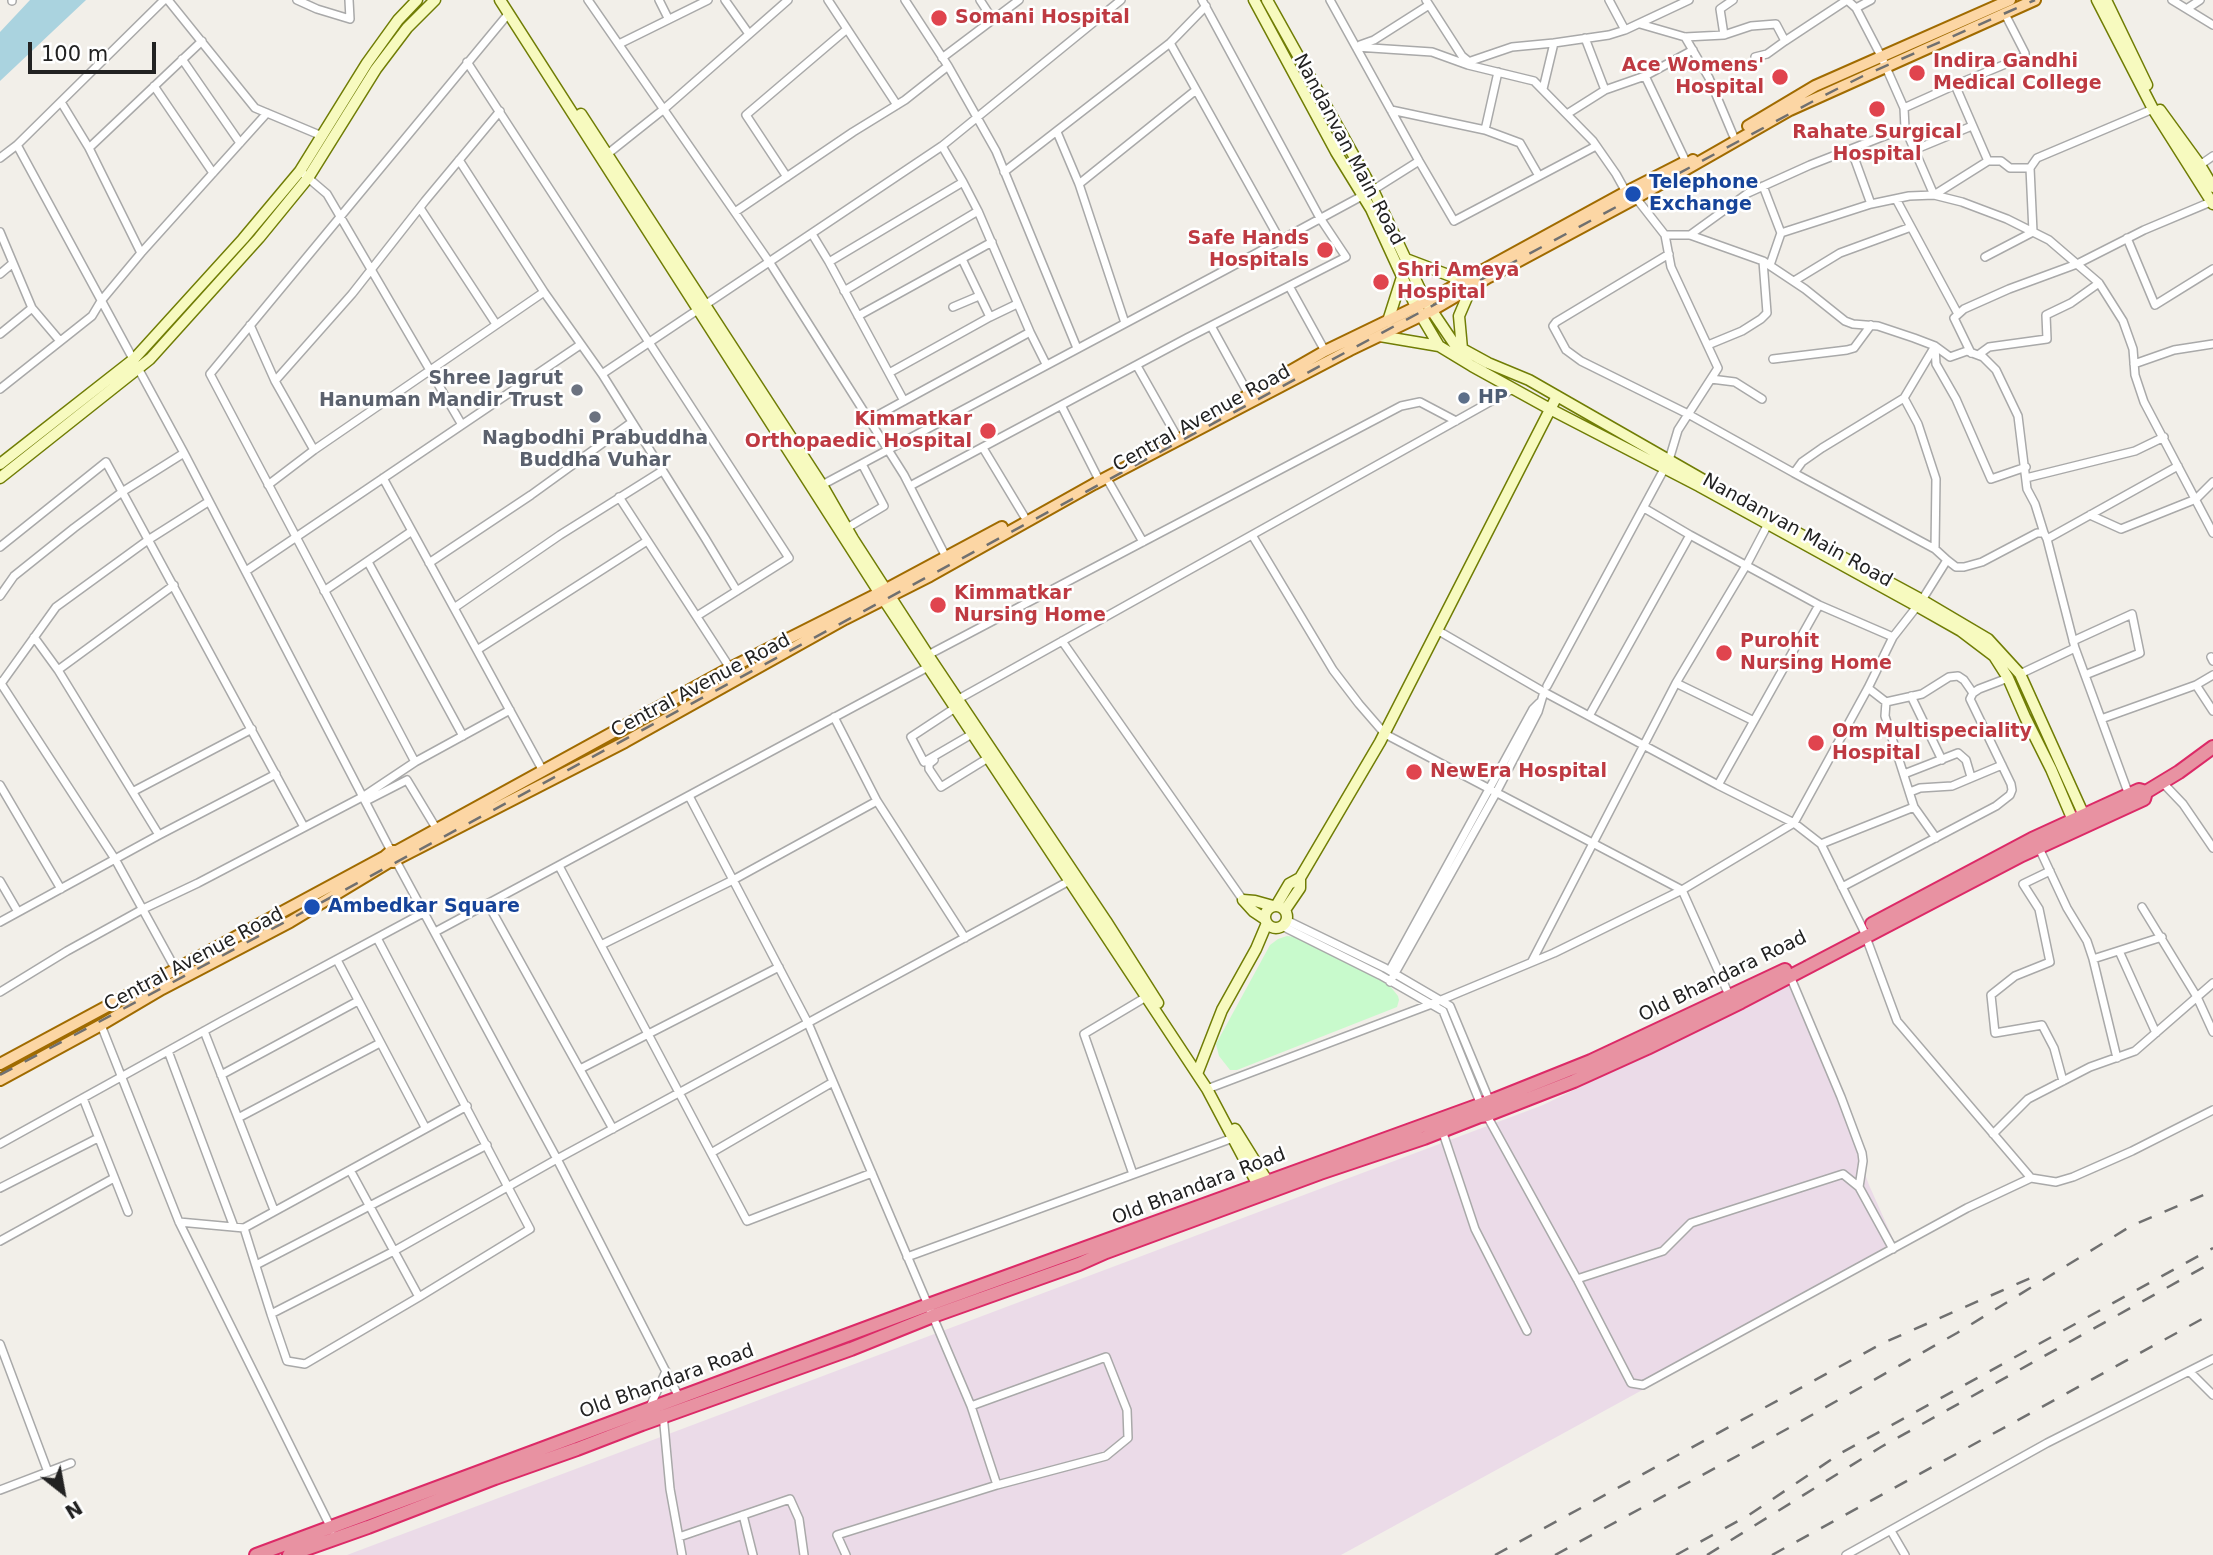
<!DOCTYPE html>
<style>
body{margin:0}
#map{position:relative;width:2213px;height:1555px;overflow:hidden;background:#f2efe9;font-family:"DejaVu Sans",sans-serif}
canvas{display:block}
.north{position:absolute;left:28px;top:1457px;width:70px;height:70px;-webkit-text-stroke:5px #fff;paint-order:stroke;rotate:149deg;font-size:19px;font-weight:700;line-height:28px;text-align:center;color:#222}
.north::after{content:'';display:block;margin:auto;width:24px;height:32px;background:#222;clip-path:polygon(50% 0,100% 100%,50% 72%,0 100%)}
.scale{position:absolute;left:28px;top:42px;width:128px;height:32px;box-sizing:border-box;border:4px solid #222;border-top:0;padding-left:9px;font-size:21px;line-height:24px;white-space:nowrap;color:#222;-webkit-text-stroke:5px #fff;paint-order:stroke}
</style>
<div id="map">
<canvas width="2213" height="1555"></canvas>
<div class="north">N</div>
<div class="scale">100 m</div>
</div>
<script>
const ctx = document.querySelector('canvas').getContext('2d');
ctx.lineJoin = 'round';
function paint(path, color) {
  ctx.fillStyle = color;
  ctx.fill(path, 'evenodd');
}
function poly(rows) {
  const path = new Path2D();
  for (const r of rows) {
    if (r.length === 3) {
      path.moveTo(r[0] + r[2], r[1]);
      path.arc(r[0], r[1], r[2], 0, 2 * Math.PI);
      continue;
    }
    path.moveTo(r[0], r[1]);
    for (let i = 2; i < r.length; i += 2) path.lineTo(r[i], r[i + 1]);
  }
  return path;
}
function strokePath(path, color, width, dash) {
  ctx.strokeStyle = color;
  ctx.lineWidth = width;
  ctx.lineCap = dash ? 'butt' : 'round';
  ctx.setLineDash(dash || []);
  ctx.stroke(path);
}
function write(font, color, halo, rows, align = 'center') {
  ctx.font = font + ' "DejaVu Sans",sans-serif';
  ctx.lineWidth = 5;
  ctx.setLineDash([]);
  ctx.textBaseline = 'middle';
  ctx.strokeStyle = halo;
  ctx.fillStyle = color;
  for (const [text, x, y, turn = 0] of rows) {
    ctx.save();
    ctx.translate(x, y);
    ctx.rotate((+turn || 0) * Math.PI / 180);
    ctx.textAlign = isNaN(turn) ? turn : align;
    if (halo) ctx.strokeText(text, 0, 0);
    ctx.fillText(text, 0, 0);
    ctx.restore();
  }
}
paint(poly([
 [1789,985,1832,1083,1869,1185,1898,1250,1341,1555,347,1555,1543,1105]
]), '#ebdbe8');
paint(poly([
 [1287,936,1296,937,1381,979,1390,986,1398,996,1399,1000,1397,1007,1237,1070,1230,1070,1219,1056,1216,1044,1270,945,1278,939]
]), '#c8facc');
paint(poly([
 [30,0,86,0,0,81,0,32]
]), '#aad3df');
const street = poly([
 [12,0,12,1],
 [168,0,255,108,322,136],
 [297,0,317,9,350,19,349,0],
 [588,0,770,263,904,475,946,557],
 [659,0,668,18],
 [725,0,749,34],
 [828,0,897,105],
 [905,0,948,66,996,151,1077,348],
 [980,0,993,20],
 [1330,0,1419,161,1454,221,1596,146],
 [1426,0,1462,56,1472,64],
 [1733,0,1720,9,1724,35,1751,26,1776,24,1785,41,1847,0,1856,8,1871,0],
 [2172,0,2213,25],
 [1856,8,1881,56,1904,108,1905,128],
 [2188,8,2200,0],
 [1640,24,1685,37,1724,35],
 [1625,30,1689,0],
 [1685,37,1709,78,1733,135],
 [1585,38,1605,90,1645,76,1687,164],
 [1170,43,1280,240],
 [1554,43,1609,35,1625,30,1609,0],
 [619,44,708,0],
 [1360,45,1374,40,1429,5],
 [1356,47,1432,52,1468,65,1534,81,1593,141,1616,174,1626,192,1636,198,1665,235],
 [1755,57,1767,54,1785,41],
 [942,58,1019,0],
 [182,59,240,143],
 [467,62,789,558,697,616],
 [1468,62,1512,47,1554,43,1543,89],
 [1645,76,1693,50],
 [1955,85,2025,56,2025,53,2005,14],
 [154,86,213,173],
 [61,102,89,148],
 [1904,108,1955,85,1988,161],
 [1391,110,1485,130,1520,143,1539,176],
 [1567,114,1605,90],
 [1485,130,1498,72],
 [1057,132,1079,184,1125,323],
 [17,145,164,0],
 [942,146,963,182],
 [1851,149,1871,204],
 [1914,150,1972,126],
 [605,156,664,109,788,0],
 [0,158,17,145,184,453,391,851],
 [459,160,544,292,602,374,705,538,737,591],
 [2200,165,2213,156],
 [300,171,327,194,462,425],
 [1004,172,1170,43,1206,6],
 [787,177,746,115,847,29],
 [1079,184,1196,90],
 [1763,186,1781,233],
 [1896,199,1958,314],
 [420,208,496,324],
 [735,212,853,132,905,100,948,66],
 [0,232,32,308,60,341],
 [812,234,829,262],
 [1690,235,1748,193,1810,165,1905,128,1934,195,1988,161,2001,161,2010,168,2030,168],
 [2127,238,2155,305,2213,269],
 [141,253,267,113],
 [1669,254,1556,322,1553,326,1566,350,1581,361,1688,414,1794,473],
 [1985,257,2033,232,2030,168,2037,158,2153,109],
 [962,259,990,317],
 [1770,265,1781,233,1871,204,1909,196,1934,195,1962,202,2007,219,2049,240,2099,283,2123,321,2133,349,2135,375,2144,402,2213,533],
 [0,274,13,263],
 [1794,281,1840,253,1911,227],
 [1289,286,1325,351],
 [844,291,978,211],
 [953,307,979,296],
 [858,316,992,242],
 [250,325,275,381,314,450],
 [1211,326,1249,395],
 [1030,332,1046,364],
 [0,334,32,308],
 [1708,345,1742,331,1761,319,1767,313,1763,261],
 [1935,346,1904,398,1918,424,1936,479,1935,549,1947,560],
 [1935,347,1936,364,1956,399,1991,479,2026,467],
 [1971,353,1954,318,1964,309,2009,289,2077,264,2144,230,2213,201],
 [1978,355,1989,347,2047,339,2046,315,2071,303,2099,283],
 [1773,359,1847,350,1854,348,1871,325],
 [2134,364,2174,350,2213,344],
 [1137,366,1176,435],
 [889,373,990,317,1017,304],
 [602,374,942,146,1121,0],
 [1711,379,1735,382,1762,399],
 [275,381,352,294,425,201,500,111],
 [0,389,92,316,101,301,141,253,89,148,202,41],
 [1904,398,1822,448,1802,462,1794,473,1935,549],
 [1062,407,1097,476],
 [869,420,1030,332,978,211,963,182,829,262,904,401],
 [983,448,1024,516],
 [1106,477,1143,542],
 [383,478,543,771],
 [2026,478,2135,451,2164,437],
 [268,485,314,450,544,292],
 [822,485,1229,268,1373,190,1419,161],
 [910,486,1187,338,1346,257,1320,218,1202,0],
 [619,497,730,668],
 [1644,508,1690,535,1819,605,1893,637],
 [2090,515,2121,529,2196,499,2213,482],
 [847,528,884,506,862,464],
 [1252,535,1333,670,1359,704,1385,734,1682,890,1729,995],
 [2047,539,2178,466],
 [0,547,106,462,304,827],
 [368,562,463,736],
 [429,563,531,495,632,422],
 [246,571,580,345],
 [324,591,412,531],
 [0,596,14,576,74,528,122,492,184,453],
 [454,608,560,535,662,471],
 [1437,630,1544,692,1718,785,1794,823,1821,844,1863,929,1897,1021,2031,1178,1967,1208,1643,1385,1631,1383,1577,1279],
 [34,637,58,670,159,835],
 [1062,641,1243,900],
 [2073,641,2132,614,2140,653,2085,675],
 [477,650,647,541],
 [928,655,1401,406,1420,402,1456,421],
 [2211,657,2213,661],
 [58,670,174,585],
 [2020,674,2075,648,2129,795],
 [2213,675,2196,685,2213,711],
 [0,682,115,859,176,970],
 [1676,683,1754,721],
 [0,685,56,607,148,540,208,502],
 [1547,686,1669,460,1678,430,1718,368,1671,267,1665,235,1690,235,1763,261,1805,289,1845,321,1853,324,1878,326,1914,338,1935,346,1950,357,1967,351,1983,357,1996,370,2018,416,2027,489,2035,504,2044,533],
 [1868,688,1886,702,1922,694,1949,677,1958,676,1964,680,1973,693],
 [1911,696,1942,760],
 [955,701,1513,389],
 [1886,702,1885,716,1914,807,1936,838],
 [955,708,911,737,924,762,972,734],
 [1589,716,1690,535],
 [834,717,877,801,965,938],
 [2101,719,2196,685],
 [934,760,929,764,929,769,941,787,988,758],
 [415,762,210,374,509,13],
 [1904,774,1958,753,1966,760,1971,777],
 [2162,782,2183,804,2213,848],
 [0,785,61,889],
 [1718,785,1819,605],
 [134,791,252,729],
 [1910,792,1920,788,1952,786,2002,765],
 [689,796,808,1023,971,1406,997,1485,837,1535,846,1555],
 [366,801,407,780,436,828],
 [1821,844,1914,807],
 [2039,848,2067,908,2087,941,2093,959,2162,937],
 [396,861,557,1159,680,1399],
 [559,866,711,1153,833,1082],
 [2050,871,2023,884,2039,909,2050,962,2015,976,1991,995,1995,1033,2042,1025,2054,1048,2063,1081],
 [0,881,18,912],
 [1842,887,1996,806,2010,795,2012,790,2011,784,1970,699,1973,693,1979,689,2008,678],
 [488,904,613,1129],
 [2142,907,2197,997,2213,1032],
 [1286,920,1385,968,1450,1006,1490,1102],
 [0,922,159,835,276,774],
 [1282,926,1380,975,1443,1011,1481,1105,1577,1279,1663,1251,1691,1223,1843,1174,1859,1187],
 [435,932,928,667],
 [377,938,530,1229,419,1297],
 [601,945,733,880,877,801],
 [2119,951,2156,1033],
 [2093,959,2117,1058],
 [337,960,425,1127],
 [1532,961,1676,683,1747,564,1768,524],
 [1391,968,1533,709,1539,703],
 [1790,976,1841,1097,1862,1153,1863,1161,1859,1187,1893,1249],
 [1390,982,1496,793,1538,712,1544,692],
 [0,992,67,951,143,909,198,883,364,796,415,762,510,710],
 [101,1025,179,1222,332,1530],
 [204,1031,274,1210],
 [168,1051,234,1227],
 [580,1069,779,967],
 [221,1075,358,1001],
 [1207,1089,1429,1005,1554,953,1682,890,1794,823,1868,688,1893,637,1922,600,1947,560,1956,567,1964,567,1982,562,2037,533,2044,533,2047,539,2075,648],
 [83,1098,128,1212],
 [238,1118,380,1043],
 [1442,1130,1475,1229,1527,1331],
 [1993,1134,2028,1099,2090,1067,2135,1051,2213,983],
 [0,1144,222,1021,425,912],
 [711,1153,747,1221,872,1173],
 [1133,1174,1084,1034,1146,997],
 [2031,1178,2056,1182,2073,1177,2132,1151,2213,1110],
 [0,1188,98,1138],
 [179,1222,244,1228,271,1314,394,1251,557,1159,1071,880],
 [244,1228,467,1106],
 [0,1241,114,1178],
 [907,1257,1233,1138],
 [256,1265,487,1145],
 [271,1314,287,1361,305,1364,419,1297,350,1170],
 [0,1344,48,1472],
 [2190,1372,2213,1395],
 [971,1406,1106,1357,1127,1410,1128,1438,1106,1456,997,1485],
 [649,1409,666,1371],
 [663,1414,670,1489,682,1555],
 [0,1490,71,1463],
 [743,1515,753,1555],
 [1891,1531,1905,1555],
 [679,1537,790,1499,799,1519,804,1555],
 [1846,1555,2047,1443,2213,1359]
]);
const secondary = poly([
 [500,0,884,600,1207,1089,1261,1191],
 [1254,0,1336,152,1371,209,1416,307,1439,346,1472,366,1550,409,1699,486,1917,606,1961,631,1994,656,2008,678,2025,717,2051,769,2075,825],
 [1267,0,1373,190,1426,302,1455,345,1488,363,1529,380,1770,518,1922,600,1988,639,2020,674,2086,820],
 [2097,0,2153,109,2213,204],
 [2106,0,2147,85],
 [2160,110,2200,165,2213,187],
 [581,114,822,485,853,539,928,655,1106,921,1158,1003],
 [1406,259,1464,281],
 [1388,321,1402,277],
 [1380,336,1439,346],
 [1462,349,1459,316,1471,288],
 [0,464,134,359,243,239,300,171,367,63,398,20,417,0],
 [0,478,150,359,259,238,308,178,376,69,407,28,435,0],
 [1243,900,1255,901,1273,906],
 [1243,900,1253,911,1265,919],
 [1276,906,1289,884,1300,878],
 [1276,917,11],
 [1285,910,1300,888,1300,878,1380,742,1557,396],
 [1197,1074,1222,1010,1256,949,1267,923],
 [1235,1129,1271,1187]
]);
const primary = poly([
 [1748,126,1815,86,2010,0],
 [1238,401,1325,351,1416,307,1626,192,1683,163,1687,164,1693,160],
 [397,851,730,668,879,593,1002,527],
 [399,858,625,742,845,619,930,576,1094,484,1350,350,1431,311,1489,277,1636,198,1790,110,2035,0],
 [0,1064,384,857,391,851,397,851,399,858,393,862,390,860,388,855],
 [0,1080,101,1025,162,989,290,922,391,861]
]);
const highway = poly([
 [1872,924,2032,839,2139,790,2146,792],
 [256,1555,928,1305,1496,1099,1591,1061,1785,970],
 [289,1555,368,1527,495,1478,577,1449,642,1424,851,1349,933,1316,1079,1264,1106,1252,1320,1173,1424,1138,1480,1116,1487,1115,1574,1081,1647,1048,1741,1002,2022,855,2144,799,2146,792,2179,772,2213,747]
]);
strokePath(street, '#a9a9a9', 10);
strokePath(secondary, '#707d05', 13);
strokePath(primary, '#a06b00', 14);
strokePath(highway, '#dc2a67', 16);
strokePath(street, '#fff', 7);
strokePath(secondary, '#f7fabf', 10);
strokePath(primary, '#fcd6a4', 10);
strokePath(highway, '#e892a2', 12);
strokePath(poly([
 [0,1075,1821,97,1863,76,2035,0],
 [1495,1555,1881,1344,2035,1276],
 [1555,1555,1787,1429,1957,1333,2131,1226,2213,1191],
 [1676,1555,1749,1515,1841,1453,2213,1248],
 [1707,1555,1881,1447,2213,1262],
 [1772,1555,2213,1313]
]), '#707070', 2.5, [14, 14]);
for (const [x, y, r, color] of [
 [939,18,9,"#e0444e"],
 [1917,73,9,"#e0444e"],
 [1780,77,9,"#e0444e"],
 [1877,109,9,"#e0444e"],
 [1633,194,9,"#1a4fb4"],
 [1325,250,9,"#e0444e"],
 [1381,282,9,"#e0444e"],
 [577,390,7,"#6b7280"],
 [1464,398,7,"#5c6f8a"],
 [595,417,7,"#6b7280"],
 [988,431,9,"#e0444e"],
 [938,605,9,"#e0444e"],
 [1724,653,9,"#e0444e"],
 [1816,743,9,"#e0444e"],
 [1414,772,9,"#e0444e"],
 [312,907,9,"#1a4fb4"]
]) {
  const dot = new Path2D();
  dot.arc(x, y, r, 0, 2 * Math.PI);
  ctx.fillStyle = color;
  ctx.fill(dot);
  strokePath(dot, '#fff', 2.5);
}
write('bold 19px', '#be3a42', '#fff', [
 ["Somani Hospital",955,18],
 ["Indira Gandhi",1933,62],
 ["Medical College",1933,84],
 ["Ace Womens'",1764,66,"right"],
 ["Hospital",1764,88,"right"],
 ["Rahate Surgical",1877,133,"center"],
 ["Hospital",1877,155,"center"],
 ["Safe Hands",1309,239,"right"],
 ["Hospitals",1309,261,"right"],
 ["Shri Ameya",1397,271],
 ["Hospital",1397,293],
 ["Kimmatkar",972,420,"right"],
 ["Orthopaedic Hospital",972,442,"right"],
 ["Kimmatkar",954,594],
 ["Nursing Home",954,616],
 ["Purohit",1740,642],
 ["Nursing Home",1740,664],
 ["Om Multispeciality",1832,732],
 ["Hospital",1832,754],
 ["NewEra Hospital",1430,772]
], 'left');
write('19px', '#222', '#fff', [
 ["Nandanvan Main Road",1348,150,62],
 ["Central Avenue Road",1202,419,-29],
 ["Nandanvan Main Road",1797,531,29],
 ["Central Avenue Road",701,686,-28],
 ["Central Avenue Road",194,960,-28],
 ["Old Bhandara Road",1723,977,-26],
 ["Old Bhandara Road",1199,1187,-21],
 ["Old Bhandara Road",667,1382,-20]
]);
write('bold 19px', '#164399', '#fff', [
 ["Telephone",1649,183],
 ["Exchange",1649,205],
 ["Ambedkar Square",328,907]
], 'left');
write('bold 19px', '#5b616d', '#fff', [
 ["Shree Jagrut",563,379],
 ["Hanuman Mandir Trust",563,401],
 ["Nagbodhi Prabuddha",595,439,"center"],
 ["Buddha Vuhar",595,461,"center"]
], 'right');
write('bold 19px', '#4e5e75', '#fff', [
 ["HP",1478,398]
], 'left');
</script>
